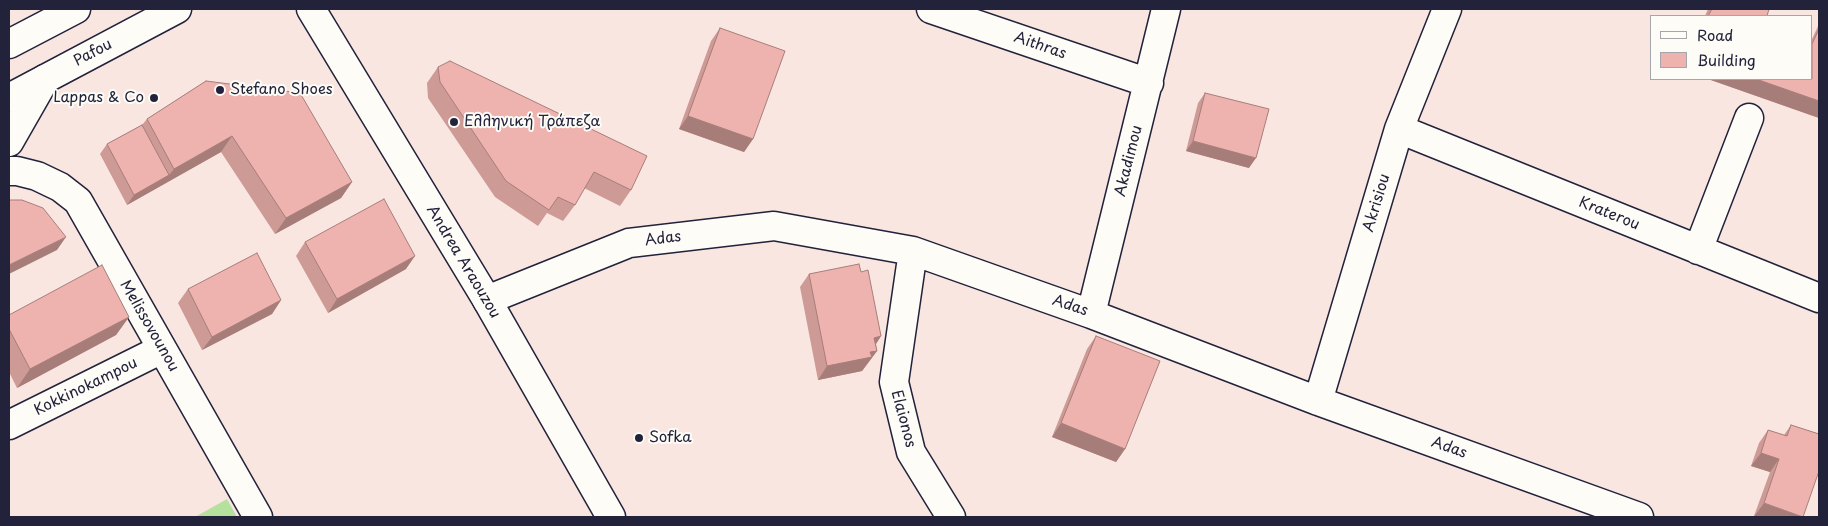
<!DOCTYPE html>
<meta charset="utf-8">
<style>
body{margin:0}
#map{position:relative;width:1828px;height:526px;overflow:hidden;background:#f9e6e1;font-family:"Playpen Sans",sans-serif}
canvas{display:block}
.frame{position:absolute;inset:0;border:10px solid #22223b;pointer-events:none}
.legend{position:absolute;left:1650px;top:15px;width:162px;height:65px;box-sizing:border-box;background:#fdfcf7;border:1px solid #a5a5ac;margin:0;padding:6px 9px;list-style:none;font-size:15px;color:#22223b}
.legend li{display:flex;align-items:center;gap:10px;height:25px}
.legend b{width:25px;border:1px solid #a5a5ac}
</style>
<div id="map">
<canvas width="1828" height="526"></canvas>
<div class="frame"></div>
<ul class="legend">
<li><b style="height:6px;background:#fdfcf7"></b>Road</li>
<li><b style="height:14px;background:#efb3af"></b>Building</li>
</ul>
</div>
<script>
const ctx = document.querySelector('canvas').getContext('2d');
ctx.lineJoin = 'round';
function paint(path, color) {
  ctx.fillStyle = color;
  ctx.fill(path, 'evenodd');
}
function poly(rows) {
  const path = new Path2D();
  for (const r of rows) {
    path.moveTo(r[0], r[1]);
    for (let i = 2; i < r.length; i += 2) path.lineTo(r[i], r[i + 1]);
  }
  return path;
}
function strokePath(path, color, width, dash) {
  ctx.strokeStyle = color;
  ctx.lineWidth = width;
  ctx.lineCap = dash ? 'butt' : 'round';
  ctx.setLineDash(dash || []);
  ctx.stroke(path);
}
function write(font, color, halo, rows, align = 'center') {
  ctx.font = font + ' "Playpen Sans",sans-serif';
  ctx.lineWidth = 4;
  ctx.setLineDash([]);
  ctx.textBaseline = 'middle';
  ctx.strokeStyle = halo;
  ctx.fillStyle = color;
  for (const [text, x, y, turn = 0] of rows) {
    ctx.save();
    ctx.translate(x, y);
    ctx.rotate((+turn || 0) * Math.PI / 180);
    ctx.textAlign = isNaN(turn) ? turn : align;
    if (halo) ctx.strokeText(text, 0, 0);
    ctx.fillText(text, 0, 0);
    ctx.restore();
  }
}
paint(poly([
 [227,499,237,517,195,517]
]), '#b5e09d');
const minor = poly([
 [931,9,1149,83],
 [1399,129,1819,298],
 [9,142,45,79],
 [9,171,17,171,37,176,60,187,78,201,258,517],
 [1698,250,1749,118],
 [913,251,894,382,911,452,951,517],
 [487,300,629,243,774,226,913,251,1091,314,1318,401,1639,517],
 [1091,314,1166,9],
 [1318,401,1399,129,1447,9],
 [9,425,162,349]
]);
const major = poly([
 [311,9,487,300,611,517],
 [9,44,76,9],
 [9,98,177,9]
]);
strokePath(minor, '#22223b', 31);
strokePath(major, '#22223b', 31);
strokePath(minor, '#fdfcf7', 28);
strokePath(major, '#fdfcf7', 28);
paint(poly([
 [1708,9,1769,9,1767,16,1705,16],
 [1819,24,1819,118,1708,79,1812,79,1812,39],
 [720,28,753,139,744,152,679,129,711,41],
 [438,67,631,190,620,206,584,188,575,205,563,221,547,213,538,226,495,197,428,98,427,83],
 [206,81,352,182,341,198,275,234,221,152,127,205,100,154,107,144,142,125,147,119],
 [1205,93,1249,168,1186,151,1198,103],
 [305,242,406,269,328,313,296,256],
 [861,272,881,336,876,344,877,351,862,371,818,380,800,287,809,274],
 [188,289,281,300,272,314,202,350,178,303],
 [9,315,129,317,116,335,17,388,9,372],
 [1096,336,1125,449,1116,462,1052,437,1087,349],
 [1791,425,1819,434,1754,516,1770,472,1751,466,1759,443,1768,430,1784,435]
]), '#ce9a96');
paint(poly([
 [1708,79,1756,79,1819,101,1819,118],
 [688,116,753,139,744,152,679,129],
 [232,136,221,152,127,205,134,195,169,175,174,169],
 [1193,141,1256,158,1249,168,1186,151],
 [352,182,341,198,275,234,286,218],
 [66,237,57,250,9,274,9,265],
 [415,256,406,269,328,313,337,299],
 [281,300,272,314,202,350,212,337],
 [129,317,116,335,17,388,30,369],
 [881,336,872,350,874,338],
 [877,351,862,371,818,380,827,366,870,352],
 [1061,423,1125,449,1116,462,1052,437],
 [1761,453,1779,459,1770,472,1751,466],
 [1764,503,1803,517,1757,517,1754,516]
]), '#a77d7a');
const building = poly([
 [1712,9,1769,9,1767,16,1708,16,1712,9],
 [720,28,785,51,753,139,688,116,720,28],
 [1819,29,1819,101,1756,79,1812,79,1812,44,1819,29],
 [450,61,647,156,631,190,594,172,575,205,558,197,549,210,506,181,440,82,438,67,450,61],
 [206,81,300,93,352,182,286,218,232,136,174,169,147,119,206,81],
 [1205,93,1269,109,1256,158,1193,141,1205,93],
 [142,125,169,175,134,195,107,144,142,125],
 [384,199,415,256,337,299,305,242,384,199],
 [9,200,22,200,43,208,66,237,9,265,9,200],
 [257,253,281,300,212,337,188,289,257,253],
 [859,264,861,272,868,270,881,336,874,338,877,351,870,352,872,357,827,366,809,274,859,264],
 [102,265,129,317,30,369,9,329,9,315,102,265],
 [1096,336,1160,361,1125,449,1061,423,1096,336],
 [1791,425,1819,434,1819,471,1803,517,1764,503,1779,459,1761,453,1768,430,1787,436,1791,425]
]);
paint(building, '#efb3af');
strokePath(building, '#a77d7a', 1);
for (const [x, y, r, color] of [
 [220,90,5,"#22223b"],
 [154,98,5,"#22223b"],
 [454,122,5,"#22223b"],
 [639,438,5,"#22223b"]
]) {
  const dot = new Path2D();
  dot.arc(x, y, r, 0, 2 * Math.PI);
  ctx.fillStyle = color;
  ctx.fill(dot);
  strokePath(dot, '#fdfcf7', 2);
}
write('15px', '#22223b', '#fdfcf7', [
 ["Aithras",1040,46,19],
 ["Pafou",93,53,-28],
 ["Akadimou",1129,161,-76],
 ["Akrisiou",1377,203,-73],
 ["Kraterou",1609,214,22],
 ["Adas",663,239,-7],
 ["Andrea Araouzou",463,262,59],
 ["Adas",1070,306,19],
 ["Melissovounou",149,326,60],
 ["Kokkinokampou",86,387,-26],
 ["Elaionos",903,419,75],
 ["Adas",1449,448,20]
]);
write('15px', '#22223b', '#fdfcf7', [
 ["Stefano Shoes",230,90],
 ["Lappas & Co",144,98,"right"],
 ["Ελληνική Τράπεζα",464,122],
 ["Sofka",649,438]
], 'left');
</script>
